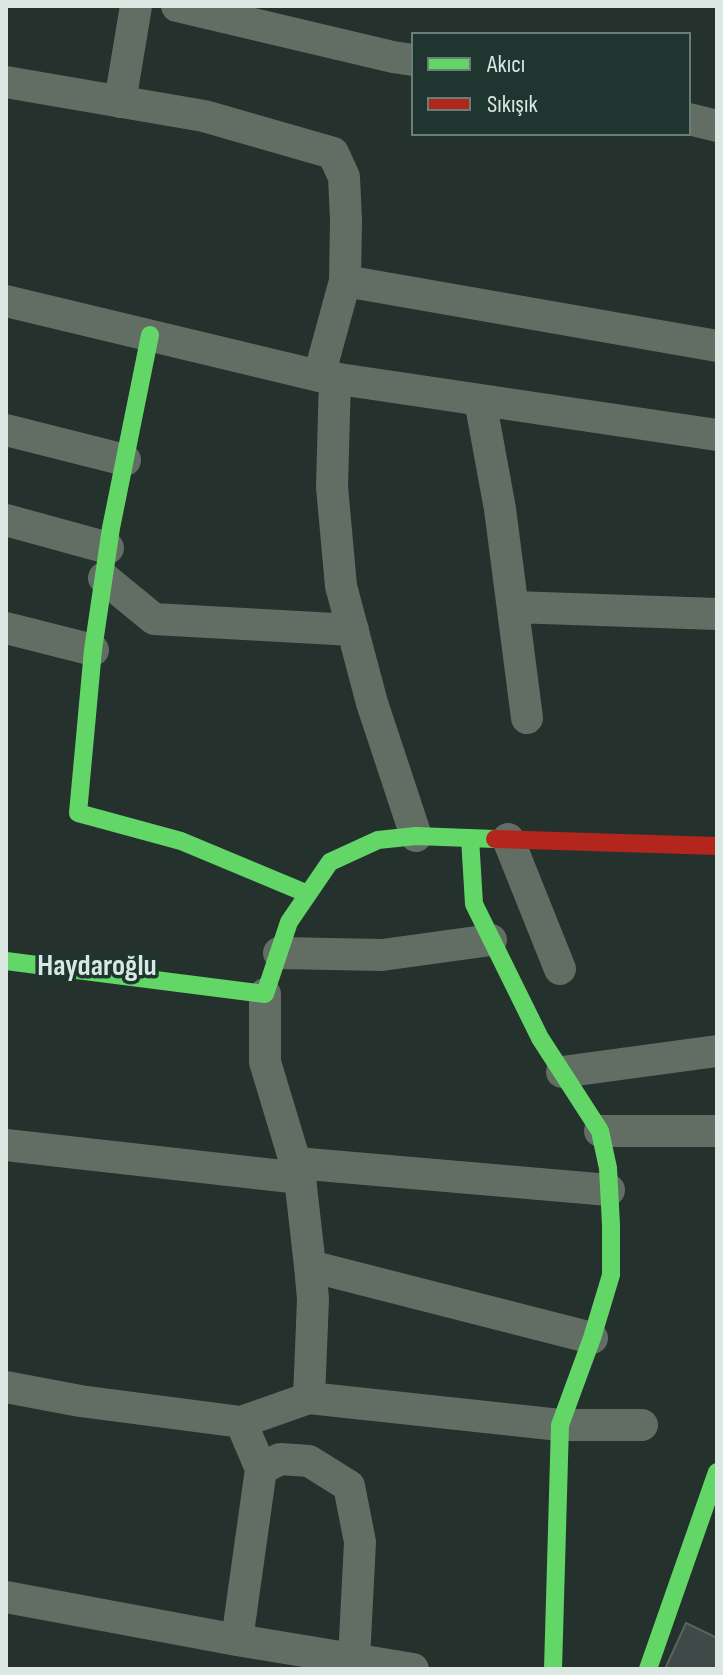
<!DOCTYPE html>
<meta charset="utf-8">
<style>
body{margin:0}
#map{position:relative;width:723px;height:1675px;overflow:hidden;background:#24312d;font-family:"Sofia Sans Condensed",sans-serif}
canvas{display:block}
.frame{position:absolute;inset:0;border:8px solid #dae7e3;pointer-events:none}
.legend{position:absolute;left:411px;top:32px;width:280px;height:104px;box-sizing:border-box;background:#1f3630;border:2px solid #6a7d78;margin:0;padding:10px 14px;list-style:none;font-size:24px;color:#dae7e3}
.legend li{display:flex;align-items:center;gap:16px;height:40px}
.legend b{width:40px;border:2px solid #6a7d78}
</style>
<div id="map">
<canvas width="723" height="1675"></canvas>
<div class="frame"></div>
<ul class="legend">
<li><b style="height:10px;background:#63d668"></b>Akıcı</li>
<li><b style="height:10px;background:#b3261e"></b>Sıkışık</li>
</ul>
</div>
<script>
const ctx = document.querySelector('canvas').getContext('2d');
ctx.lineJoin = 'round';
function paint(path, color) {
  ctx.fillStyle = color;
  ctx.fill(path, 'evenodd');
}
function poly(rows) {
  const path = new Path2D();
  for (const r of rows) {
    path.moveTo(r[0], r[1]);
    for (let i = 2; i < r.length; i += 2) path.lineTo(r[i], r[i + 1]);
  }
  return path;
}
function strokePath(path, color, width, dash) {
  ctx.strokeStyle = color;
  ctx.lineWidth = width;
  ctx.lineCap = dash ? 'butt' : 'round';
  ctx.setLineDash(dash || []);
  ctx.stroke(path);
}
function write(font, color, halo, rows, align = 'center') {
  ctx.font = font + ' "Sofia Sans Condensed",sans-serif';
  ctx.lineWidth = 7;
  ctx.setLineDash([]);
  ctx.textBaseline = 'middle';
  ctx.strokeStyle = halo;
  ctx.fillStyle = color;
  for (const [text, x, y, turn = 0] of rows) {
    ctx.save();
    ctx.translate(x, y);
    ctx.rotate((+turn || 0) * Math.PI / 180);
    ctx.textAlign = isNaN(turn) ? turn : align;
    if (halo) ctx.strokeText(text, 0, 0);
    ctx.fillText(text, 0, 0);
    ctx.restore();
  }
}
const building = poly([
 [686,1623,717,1638,717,1669,665,1669,686,1623]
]);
paint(building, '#3e4948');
strokePath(building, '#586362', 2);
strokePath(poly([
 [177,6,393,57,413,60],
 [6,82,204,116,333,153,344,177,346,220,345,281,319,376],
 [120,102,136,6],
 [689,119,717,126],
 [345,281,717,346],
 [6,301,319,376,717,435],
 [335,378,332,487,341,586,372,703,416,836],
 [480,400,500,509,527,718],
 [6,430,125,460],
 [6,520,108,548],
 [104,578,154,619,353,630],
 [513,607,717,614],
 [6,628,93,650],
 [508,839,560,969],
 [279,953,382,955,491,940],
 [265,994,265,1062,300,1178,310,1266,313,1299,309,1398],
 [562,1072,717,1051],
 [600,1131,717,1131],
 [6,1145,300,1178],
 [296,1163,609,1190],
 [310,1266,592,1338],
 [6,1387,80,1401,241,1422,309,1398,560,1425,642,1425],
 [261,1469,280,1459,309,1461,349,1486,360,1542,354,1659],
 [6,1597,237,1640,413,1669],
 [237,1640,261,1469,241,1422]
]), '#626e63', 32);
strokePath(poly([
 [150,335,111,528,93,650,78,813,181,841,308,894],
 [470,838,474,904,540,1038,600,1131,608,1168,611,1225,611,1275,592,1338,560,1425,553,1669],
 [6,961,265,994,289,922,330,862,378,840,416,836,495,839],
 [648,1669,717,1472]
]), '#63d668', 18);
strokePath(poly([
 [495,839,717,846]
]), '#b3261e', 18);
write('bold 30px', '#dae7e3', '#1f3630', [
 ["Haydaroğlu",97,967]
]);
</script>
